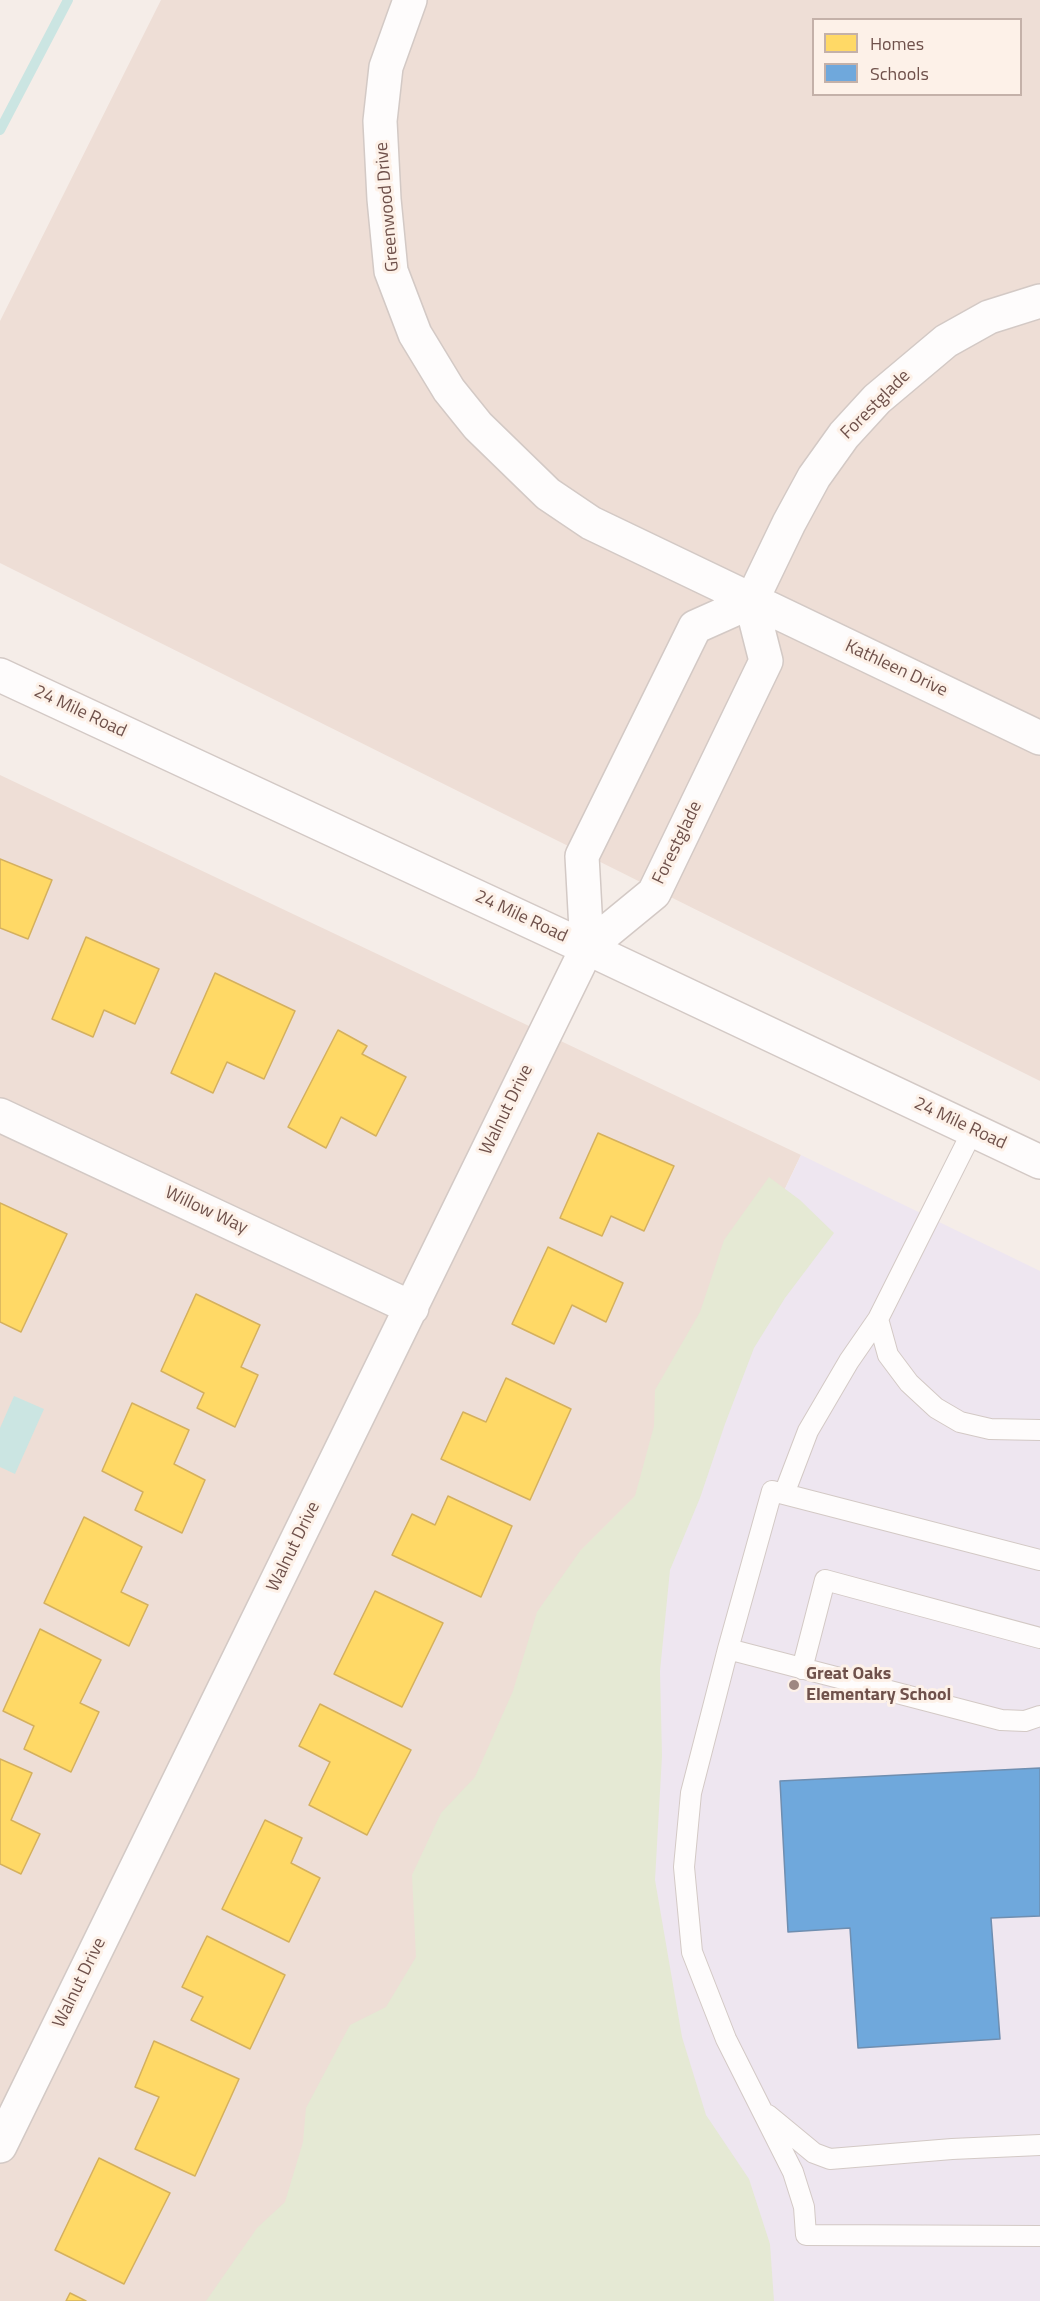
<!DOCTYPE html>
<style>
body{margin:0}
#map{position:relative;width:1040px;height:2301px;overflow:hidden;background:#f5ede8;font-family:"Titillium Web",sans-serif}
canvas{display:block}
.legend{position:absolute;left:812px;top:18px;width:210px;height:78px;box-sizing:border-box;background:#fdf1e8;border:2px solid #c4b1a9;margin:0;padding:8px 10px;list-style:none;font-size:18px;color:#6f514b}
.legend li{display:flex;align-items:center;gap:12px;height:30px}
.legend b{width:30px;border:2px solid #c4b1a9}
</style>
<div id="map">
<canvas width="1040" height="2301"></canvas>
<ul class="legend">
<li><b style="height:16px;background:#ffd966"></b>Homes</li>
<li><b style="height:16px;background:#6fa8dc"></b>Schools</li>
</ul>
</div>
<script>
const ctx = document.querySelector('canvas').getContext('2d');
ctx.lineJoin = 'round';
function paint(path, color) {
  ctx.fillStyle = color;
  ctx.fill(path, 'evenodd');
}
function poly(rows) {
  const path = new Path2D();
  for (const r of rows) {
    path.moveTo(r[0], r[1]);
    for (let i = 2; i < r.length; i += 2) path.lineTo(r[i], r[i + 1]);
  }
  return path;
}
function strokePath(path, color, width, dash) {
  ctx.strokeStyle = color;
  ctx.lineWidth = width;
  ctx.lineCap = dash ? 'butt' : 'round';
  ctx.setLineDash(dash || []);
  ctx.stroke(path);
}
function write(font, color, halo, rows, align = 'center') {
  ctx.font = font + ' "Titillium Web",sans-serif';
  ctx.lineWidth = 6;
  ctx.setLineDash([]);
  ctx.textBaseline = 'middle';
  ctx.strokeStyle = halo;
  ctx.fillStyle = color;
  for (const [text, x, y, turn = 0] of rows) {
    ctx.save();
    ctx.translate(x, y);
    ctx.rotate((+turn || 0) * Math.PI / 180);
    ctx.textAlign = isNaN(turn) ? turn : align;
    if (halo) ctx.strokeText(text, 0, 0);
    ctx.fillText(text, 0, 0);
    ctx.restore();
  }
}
paint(poly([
 [161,0,1040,0,1040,1081,0,563,0,321],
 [814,20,1020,20,1020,94,814,94],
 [0,775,801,1155,350,2100,250,2301,0,2301]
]), '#eeded6');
paint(poly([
 [801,1155,1040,1271,1040,2301,748,2301,350,2100]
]), '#eee6f0');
paint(poly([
 [769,1177,800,1200,834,1233,785,1298,754,1348,725,1424,700,1498,670,1570,660,1671,662,1756,655,1880,682,2037,706,2115,749,2179,770,2244,774,2301,206,2301,257,2228,285,2202,303,2142,306,2108,350,2025,386,2007,416,1957,412,1875,441,1813,475,1777,513,1691,537,1612,580,1551,635,1496,654,1426,655,1390,700,1312,724,1240]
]), '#e5e9d4');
paint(poly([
 [14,1396,44,1409,15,1474,0,1467,0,1428]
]), '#cbe5e2');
const homes = poly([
 [0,859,52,880,28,939,0,928,0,859],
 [86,937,159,969,135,1024,104,1010,93,1037,52,1019,86,937],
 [215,973,295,1011,264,1079,227,1062,213,1093,171,1073,215,973],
 [338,1030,367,1046,362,1054,406,1077,376,1136,341,1117,326,1148,288,1127,338,1030],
 [598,1133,674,1166,644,1231,611,1216,602,1236,560,1218,598,1133],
 [0,1203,67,1234,21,1332,0,1322,0,1203],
 [548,1247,623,1283,606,1322,572,1305,554,1344,512,1324,548,1247],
 [196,1294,260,1325,241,1367,258,1375,235,1427,197,1408,204,1393,161,1371,196,1294],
 [506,1378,571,1409,530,1500,441,1459,463,1412,486,1422,506,1378],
 [132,1403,189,1430,174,1464,205,1480,182,1533,135,1510,143,1492,102,1471,132,1403],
 [448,1496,512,1526,481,1597,392,1555,412,1514,435,1525,448,1496],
 [84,1517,142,1547,121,1592,148,1605,129,1646,44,1603,84,1517],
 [375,1591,443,1623,402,1707,334,1674,375,1591],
 [40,1629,101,1660,80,1703,99,1712,71,1772,24,1749,34,1726,3,1711,40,1629],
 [320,1704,411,1750,367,1835,309,1805,330,1762,299,1746,320,1704],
 [0,1759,32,1773,11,1820,40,1834,21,1874,0,1864,0,1759],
 [265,1820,302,1838,291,1863,320,1878,289,1942,222,1909,265,1820],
 [207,1936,285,1975,250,2049,191,2020,203,1997,182,1987,207,1936],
 [154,2041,239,2079,195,2176,135,2149,159,2097,135,2087,154,2041],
 [99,2158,170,2193,124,2284,55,2250,99,2158],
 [70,2293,86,2301,66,2301,70,2293]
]);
paint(homes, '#ffd966');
strokePath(homes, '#d4b05e', 1.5);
const schools = poly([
 [1040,1768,1040,1916,991,1918,1000,2039,858,2048,850,1928,788,1932,780,1781,1040,1768]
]);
paint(schools, '#6fa8dc');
strokePath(schools, '#6f8eb0', 1.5);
strokePath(poly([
 [0,130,68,0]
]), '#cbe5e2', 10);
const service = poly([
 [973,1130,878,1319,849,1361,808,1431,784,1494,772,1491,728,1649,691,1793,684,1867,692,1952,726,2039,793,2172,804,2207,806,2235,1040,2236],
 [878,1319,888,1355,909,1383,936,1408,960,1422,990,1429,1040,1430],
 [784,1494,1040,1560],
 [728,1649,1001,1720,1025,1721,1040,1716],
 [802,1669,825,1580,1040,1638],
 [768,2115,814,2153,830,2159,952,2149,1040,2145]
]);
const minor = poly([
 [410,0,386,67,380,121,384,199,391,271,415,334,449,390,478,426,548,494,591,523,1040,738],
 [587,948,582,856,695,627,751,602],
 [0,1115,412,1308],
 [0,2146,587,948,654,893,766,661,751,602,789,523,814,477,844,435,877,399,946,341,989,317,1040,301]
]);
const tertiary = poly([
 [0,675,587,948,1040,1162]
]);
strokePath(service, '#d3c9c5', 22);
strokePath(minor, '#d3c9c5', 36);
strokePath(tertiary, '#d3c9c5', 36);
strokePath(service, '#fefcfc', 20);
strokePath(minor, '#fefcfc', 33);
strokePath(tertiary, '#fefcfc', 33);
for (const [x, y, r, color] of [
 [794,1685,6,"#9e8882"]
]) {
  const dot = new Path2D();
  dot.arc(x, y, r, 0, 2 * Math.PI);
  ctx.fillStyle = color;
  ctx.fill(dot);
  strokePath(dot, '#fdf1e8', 2);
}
write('18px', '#6f514b', '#fdf1e8', [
 ["Greenwood Drive",388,207,-95],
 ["Forestglade",876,405,-45],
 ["Kathleen Drive",896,669,25],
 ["24 Mile Road",80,712,25],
 ["Forestglade",678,843,-64],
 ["24 Mile Road",521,917,25],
 ["Walnut Drive",507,1110,-64],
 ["24 Mile Road",960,1124,25],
 ["Willow Way",206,1211,25],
 ["Walnut Drive",294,1547,-64],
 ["Walnut Drive",80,1983,-64]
]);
write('bold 18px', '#6f514b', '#fdf1e8', [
 ["Great Oaks",806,1675],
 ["Elementary School",806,1696]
], 'left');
</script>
